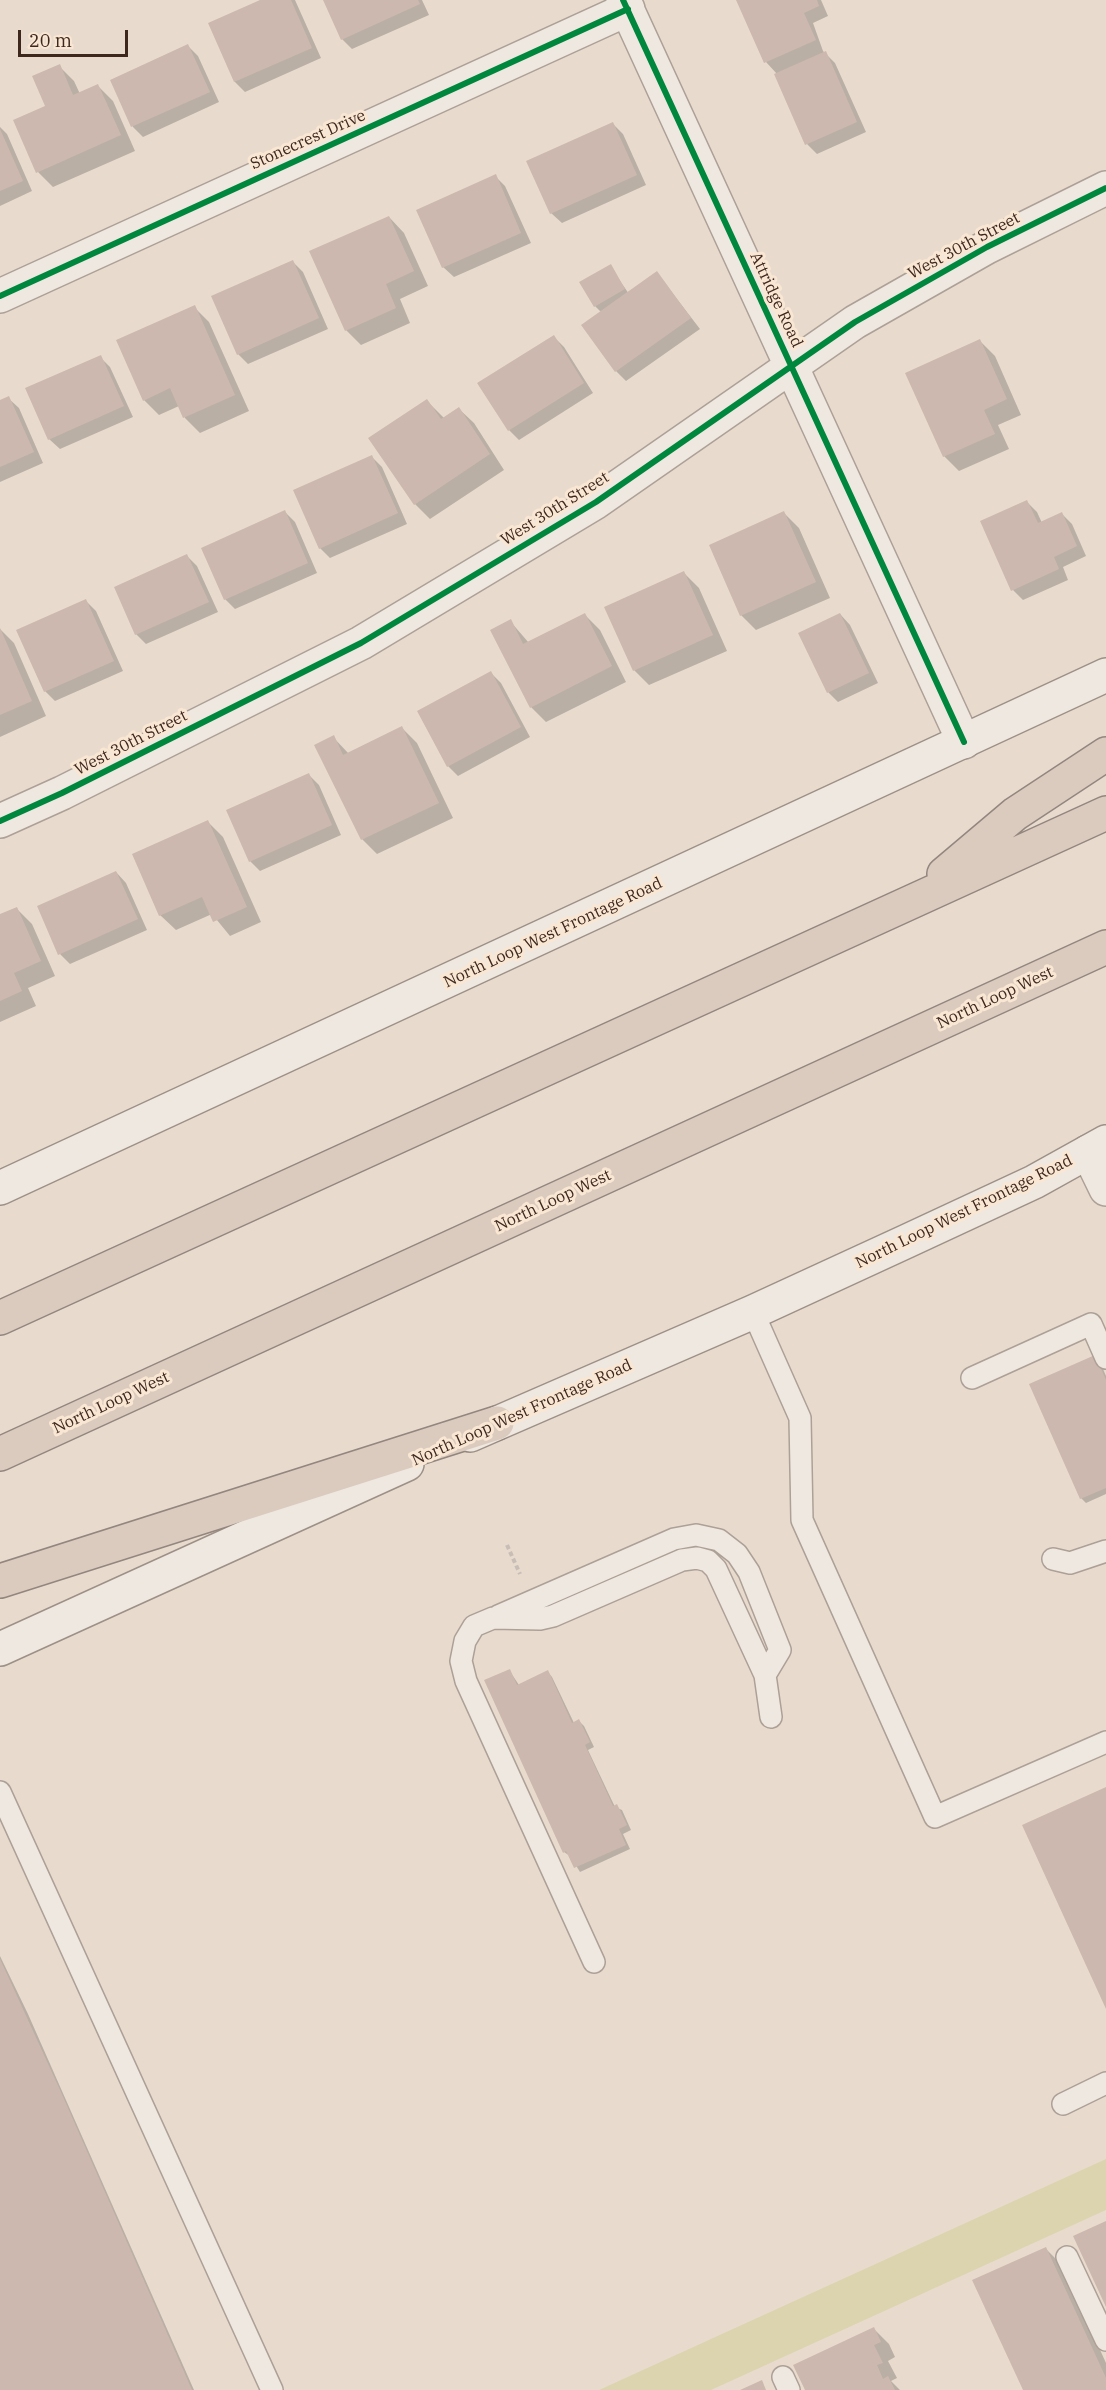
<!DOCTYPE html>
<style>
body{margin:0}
#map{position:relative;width:1106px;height:2390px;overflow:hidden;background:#e8dbce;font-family:"IBM Plex Serif",serif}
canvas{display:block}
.scale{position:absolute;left:18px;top:30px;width:110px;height:27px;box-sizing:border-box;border:3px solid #3e271d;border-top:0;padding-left:8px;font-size:18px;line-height:21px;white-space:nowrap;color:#3e271d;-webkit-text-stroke:4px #f9e7d3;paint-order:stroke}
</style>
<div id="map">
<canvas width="1106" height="2390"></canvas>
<div class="scale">20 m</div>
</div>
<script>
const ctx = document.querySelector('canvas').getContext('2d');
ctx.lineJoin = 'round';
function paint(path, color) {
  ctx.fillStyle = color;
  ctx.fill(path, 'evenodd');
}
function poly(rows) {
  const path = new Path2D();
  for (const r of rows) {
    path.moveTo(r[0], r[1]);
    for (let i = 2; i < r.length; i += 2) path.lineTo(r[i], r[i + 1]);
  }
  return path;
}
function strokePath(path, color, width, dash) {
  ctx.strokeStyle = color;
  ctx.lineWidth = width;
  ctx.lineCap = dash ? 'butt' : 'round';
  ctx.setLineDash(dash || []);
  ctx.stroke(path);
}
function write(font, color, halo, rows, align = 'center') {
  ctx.font = font + ' "IBM Plex Serif",serif';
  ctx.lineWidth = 6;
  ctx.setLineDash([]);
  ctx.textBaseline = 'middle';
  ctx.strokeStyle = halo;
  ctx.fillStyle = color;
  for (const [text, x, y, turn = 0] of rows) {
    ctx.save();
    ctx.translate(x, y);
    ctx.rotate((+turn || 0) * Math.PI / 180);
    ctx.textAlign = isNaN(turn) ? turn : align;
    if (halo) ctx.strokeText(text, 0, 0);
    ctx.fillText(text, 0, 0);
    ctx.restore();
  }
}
paint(poly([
 [1106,2159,1106,2210,711,2390,599,2390]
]), '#dcd4af');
paint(poly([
 [263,0,295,0,321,58,245,92,235,82,210,24],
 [325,0,422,0,429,15,352,49,342,39],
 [738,0,821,0,828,16,813,23,823,51,835,63,866,132,817,154,807,144,777,74,766,62],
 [188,46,198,56,219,102,143,137,133,127,112,81],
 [59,66,74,81,80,94,98,86,113,101,135,151,53,187,38,172,47,107],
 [613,124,623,134,646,185,562,223,551,213],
 [0,127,7,134,32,191,0,206],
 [495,176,505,186,531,243,454,277,443,267],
 [389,217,404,233,428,286,400,299,410,323,361,345,346,330],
 [293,262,303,272,328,329,248,364,238,354],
 [610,266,629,294,657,273,700,329,626,381,616,371,602,313,595,306],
 [194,307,209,322,249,411,200,433,185,418,179,406,159,415,144,400],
 [554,337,564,347,593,393,519,440,509,430],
 [980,341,995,356,1021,415,998,425,1009,449,959,471,944,456],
 [100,357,110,367,133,417,60,449,49,439],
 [8,398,19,408,43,463,0,482,0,401],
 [427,401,444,418,459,409,474,423,504,470,430,519,415,504],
 [372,457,382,467,407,524,330,558,320,548],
 [1027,502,1037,512,1042,523,1062,514,1072,524,1086,556,1063,567,1068,580,1023,600,1013,590],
 [285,512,295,522,317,573,235,609,225,599],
 [784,513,799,528,830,598,756,630,741,615],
 [187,556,197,566,218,612,146,644,136,634],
 [684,573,699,588,727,651,649,685,634,670],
 [86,601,96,611,123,671,55,701,45,691],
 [840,614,850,625,878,683,838,702,828,692],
 [585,615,600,630,626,682,546,722,531,707,510,621,529,643],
 [0,629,14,643,46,716,0,737],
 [491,673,501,683,530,737,458,776,448,766],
 [402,728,417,743,453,818,377,854,362,839,333,737,349,754],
 [309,775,319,785,341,835,260,871,250,861],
 [208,822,223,837,261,922,230,936,212,914,176,930,160,915],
 [116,872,126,883,147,930,70,964,60,954],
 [17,909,32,924,55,976,28,988,36,1006,0,1022,0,916],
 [1100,1362,1106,1376,1106,1494,1086,1503,1081,1498],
 [509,1670,519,1685,548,1672,552,1677,574,1723,579,1721,584,1726,594,1747,588,1750,615,1807,622,1810,631,1830,623,1834,630,1849,580,1872,570,1856,564,1852],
 [0,1956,28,2014,194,2390,0,2390],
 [1046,2249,1061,2264,1106,2363,1106,2390,1024,2390],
 [874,2329,889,2344,895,2357,888,2361,897,2378,891,2381,900,2390,807,2390]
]), '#0003');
paint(poly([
 [260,0,291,0,312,48,234,82,208,23],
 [323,0,418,0,420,4,341,40],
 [736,0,817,0,819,6,804,13,816,40,764,63],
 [188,44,210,92,131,127,110,80],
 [826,51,857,122,805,145,774,74],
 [60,64,73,95,98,84,121,135,36,173,13,120,45,106,32,76],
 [613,122,637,175,550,214,526,161],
 [0,129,23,181,0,191],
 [496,174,521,233,442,268,416,210],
 [389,216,414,271,386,284,396,308,345,331,309,251],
 [293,260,319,318,237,355,211,296],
 [611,264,625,289,594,307,579,282],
 [657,271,691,318,615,372,581,325],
 [195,305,235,395,183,418,170,388,143,401,116,340],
 [554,335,584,383,508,431,477,383],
 [980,339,1007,399,984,410,995,434,943,457,905,373],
 [101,355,124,406,48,440,25,388],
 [9,396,34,452,0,467,0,400],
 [427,399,441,419,459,407,490,454,414,505,368,438],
 [372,455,398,513,319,549,293,490],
 [1027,500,1038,523,1062,512,1077,546,1054,557,1059,569,1011,591,980,521],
 [285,510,308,563,224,600,201,548],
 [784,511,816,582,740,616,709,545],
 [187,554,209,602,135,635,114,587],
 [684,571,713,635,633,671,604,607],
 [86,599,114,661,44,692,16,630],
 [585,613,612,666,530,708,490,630,511,619,523,644],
 [840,613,869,673,827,693,798,633],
 [0,628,32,701,0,715],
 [491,671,521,727,447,767,417,711],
 [402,726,439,803,361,840,314,745,334,735,343,755],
 [309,773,332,825,249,862,226,810],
 [208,820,247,907,213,922,202,897,159,916,132,854],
 [116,871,138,919,58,955,37,906],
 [17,907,41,961,14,973,22,991,0,1001,0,914],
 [1095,1355,1106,1380,1106,1488,1080,1499,1029,1384],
 [510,1669,517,1685,548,1670,572,1723,579,1719,590,1742,585,1745,613,1806,617,1804,627,1825,619,1829,626,1845,574,1868,566,1851,563,1853,484,1680],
 [1106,1787,1106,2009,1022,1825],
 [0,1959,60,2090,192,2390,0,2390],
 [1106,2221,1106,2307,1073,2236],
 [1046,2247,1106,2378,1106,2390,1023,2390,972,2280],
 [874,2327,881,2342,874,2345,883,2363,877,2365,883,2379,888,2376,895,2390,805,2390,793,2365],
 [762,2380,766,2390,740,2390]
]), '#ccb8ae');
const service = poly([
 [753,1312,800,1418,802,1520,935,1817,1106,1742],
 [972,1378,1091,1324,1106,1358],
 [1053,1559,1070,1563,1106,1551],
 [498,1616,674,1539,696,1535,719,1540,737,1554,749,1572,780,1650,765,1675],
 [0,1792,272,2390],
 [594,1962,466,1681,461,1661,465,1641,474,1626,493,1618,540,1619,553,1616,682,1560,697,1558,708,1561,716,1569,765,1675,771,1717],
 [1063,2104,1106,2083],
 [1067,2257,1106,2340],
 [783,2377,789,2390]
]);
const minor = poly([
 [623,0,964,742],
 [0,296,628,9],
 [0,821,62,793,361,643,596,502,855,322,987,247,1106,188],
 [1088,1152,1106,1189]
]);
const secondary = poly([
 [0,1188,1106,675],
 [470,1435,753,1312,905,1242,1034,1182,1106,1142],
 [0,1649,407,1464]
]);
const motorway = poly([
 [944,874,1015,814,1106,754],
 [0,1318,1106,813],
 [0,1454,1106,947],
 [0,1581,497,1423]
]);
strokePath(service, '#ada096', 24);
strokePath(minor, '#ada096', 36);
strokePath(secondary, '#9d9086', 36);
strokePath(motorway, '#93867e', 36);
strokePath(poly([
 [507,1545,520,1574]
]), '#c8beb6', 4, [4.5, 3]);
strokePath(service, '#efe8e0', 21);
strokePath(minor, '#efe8e0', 33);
strokePath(secondary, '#efe8e0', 33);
strokePath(motorway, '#dbcabe', 33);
strokePath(poly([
 [623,0,964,742],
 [0,296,628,9],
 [0,821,62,793,361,643,596,502,855,322,987,247,1106,188]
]), '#00873e', 6);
write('16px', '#3e271d', '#f9e7d3', [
 ["Stonecrest Drive",308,140,-24],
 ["West 30th Street",964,246,-28],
 ["Attridge Road",776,300,65],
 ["West 30th Street",555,509,-32],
 ["West 30th Street",131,743,-27],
 ["North Loop West Frontage Road",553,933,-25],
 ["North Loop West",995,998,-25],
 ["North Loop West",553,1201,-25],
 ["North Loop West Frontage Road",964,1212,-26],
 ["North Loop West",111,1403,-25],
 ["North Loop West Frontage Road",522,1413,-24]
]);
</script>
